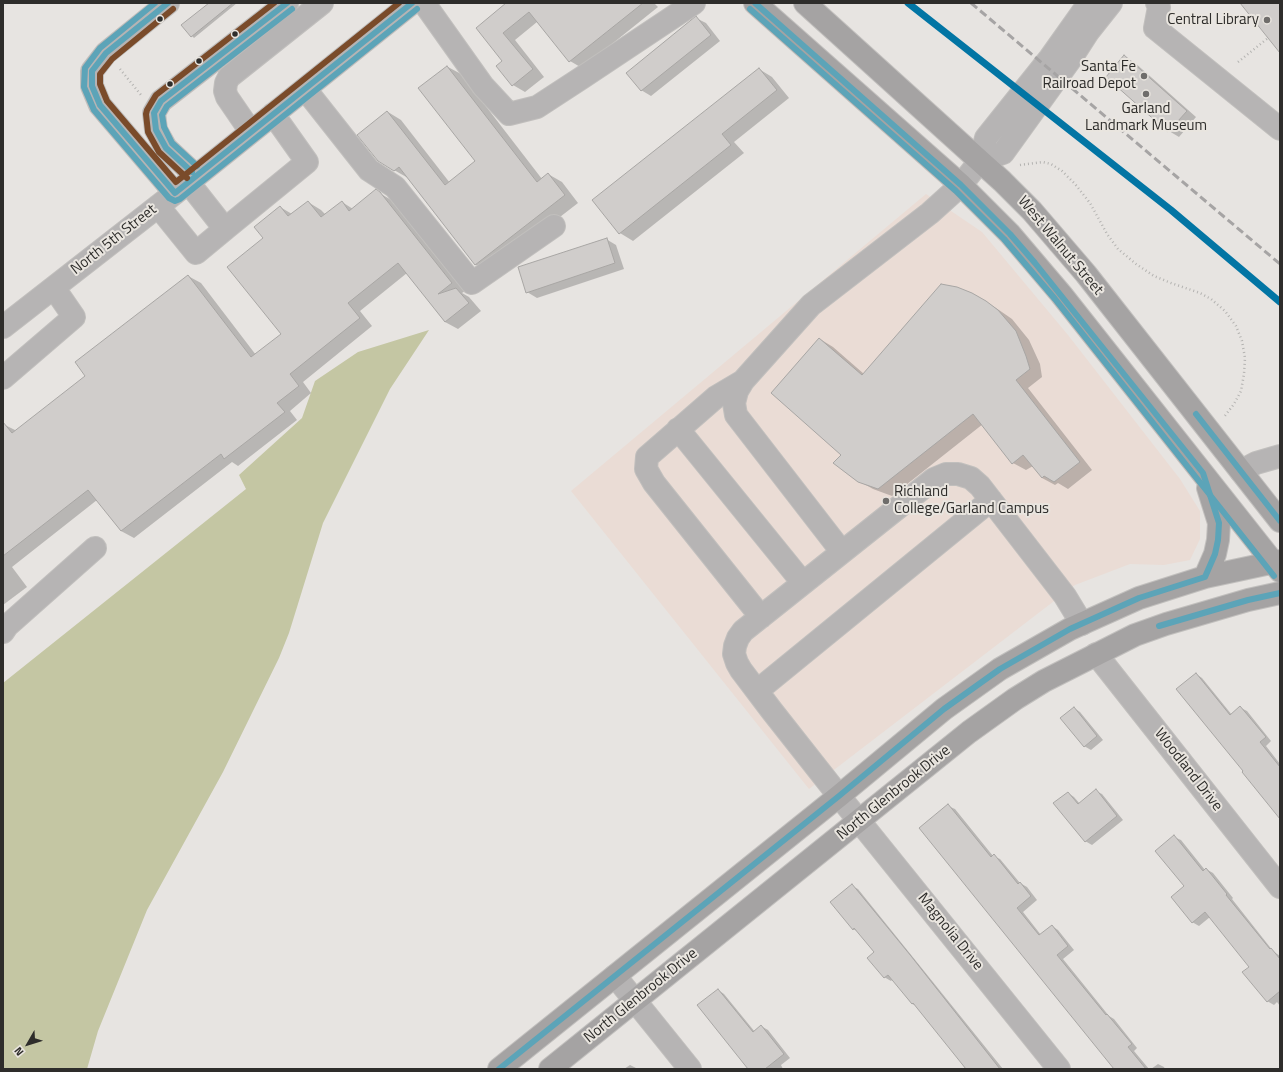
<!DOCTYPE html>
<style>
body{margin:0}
#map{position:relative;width:1283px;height:1072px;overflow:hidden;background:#e7e4e1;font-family:"Titillium Web",sans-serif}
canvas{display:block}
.frame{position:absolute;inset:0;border:4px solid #2e2d2b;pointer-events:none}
.north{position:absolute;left:8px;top:1024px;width:40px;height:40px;-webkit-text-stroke:3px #e9e5df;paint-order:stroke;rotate:231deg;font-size:11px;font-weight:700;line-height:16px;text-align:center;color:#2e2d2b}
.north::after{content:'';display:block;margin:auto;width:14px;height:18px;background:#2e2d2b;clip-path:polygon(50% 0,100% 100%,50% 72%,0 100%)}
</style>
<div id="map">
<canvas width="1283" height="1072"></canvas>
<div class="frame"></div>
<div class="north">N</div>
</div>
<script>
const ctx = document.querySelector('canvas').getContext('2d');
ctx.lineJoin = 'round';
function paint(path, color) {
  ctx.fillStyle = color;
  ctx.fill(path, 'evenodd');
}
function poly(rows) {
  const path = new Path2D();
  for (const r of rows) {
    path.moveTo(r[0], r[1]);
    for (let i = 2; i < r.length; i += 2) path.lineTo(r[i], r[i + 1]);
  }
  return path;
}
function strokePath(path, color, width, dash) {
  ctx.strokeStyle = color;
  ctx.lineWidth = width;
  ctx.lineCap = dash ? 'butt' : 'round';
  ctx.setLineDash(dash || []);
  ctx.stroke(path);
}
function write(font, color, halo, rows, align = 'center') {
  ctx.font = font + ' "Titillium Web",sans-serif';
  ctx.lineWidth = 4;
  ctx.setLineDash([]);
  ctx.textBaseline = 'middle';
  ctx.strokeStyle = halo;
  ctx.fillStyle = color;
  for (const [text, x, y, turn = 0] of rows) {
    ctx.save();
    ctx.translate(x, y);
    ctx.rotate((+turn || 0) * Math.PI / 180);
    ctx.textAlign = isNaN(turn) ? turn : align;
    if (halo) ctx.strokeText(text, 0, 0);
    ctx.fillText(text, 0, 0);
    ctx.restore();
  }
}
paint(poly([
 [926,194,982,232,1068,335,1180,479,1200,511,1200,539,1190,560,1164,565,1130,564,1075,585,809,789,571,491]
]), '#eadcd5');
paint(poly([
 [429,330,390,389,323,523,289,633,279,658,223,772,147,910,98,1031,87,1069,3,1069,3,683,246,489,239,475,302,418,315,381,358,352]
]), '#c4c6a3');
paint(poly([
 [210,3,237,3,194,38,192,36],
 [508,3,654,3,658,7,582,68,570,61,537,22,515,40,544,77,525,92,513,85,497,66,503,61,477,28],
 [696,18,706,23,720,41,651,96,641,90],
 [1124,57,1134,62,1196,117,1179,137,1169,131,1107,77],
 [448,67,461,74,542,179,548,174,562,182,578,203,489,272,476,265,408,178,394,170,388,112,401,120,450,183,477,162,419,88],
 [759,69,772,77,789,98,734,142,744,153,633,241,620,233,594,201],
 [376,191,393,201,465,291,462,293,469,297,481,311,458,329,445,322,407,273,360,311,372,326,303,382,311,393,290,411,297,420,238,466,232,462,134,538,121,531,97,500,12,567,27,587,3,605,3,424,17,431,87,376,188,276,201,283,256,355,282,334,264,238,280,207,292,214,308,202,321,210,326,215,342,202,353,209],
 [606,239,616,245,624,269,537,298,527,292],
 [971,293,999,310,1012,319,1029,340,1040,364,1042,377,1028,388,1092,470,1068,489,1058,483,1055,485,1042,478,1033,466,1026,470,1013,463,983,424,892,496,873,489,859,481,842,455,820,339,833,347,864,374],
 [1196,674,1202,678,1232,715,1241,708,1247,711,1271,741,1266,746,1280,764,1280,818,1245,771],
 [1074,708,1080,712,1103,740,1091,750,1084,746],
 [1096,791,1102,794,1123,820,1092,845,1085,841,1068,793,1074,797,1080,804],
 [948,806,955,809,993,856,1000,859,1020,883,1027,887,1037,900,1023,912,1041,935,1052,926,1058,930,1074,950,1063,959,1109,1016,1114,1019,1137,1048,1134,1051,1149,1069,1116,1069],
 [1174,837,1181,840,1205,870,1206,869,1213,873,1233,898,1232,899,1273,951,1280,956,1280,1006,1277,1002,1274,1005,1267,1001,1250,967,1210,917,1199,926,1192,922],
 [852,886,858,889,1003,1069,966,1069,963,1065,964,1064,917,1006,912,1004,893,979,891,981,884,977,875,953,859,932,853,929],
 [718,990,724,994,755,1032,761,1026,768,1030,790,1058,781,1065,783,1069,750,1069],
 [1158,1064,1164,1067,1165,1069,1151,1069],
 [630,1065,636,1068,637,1069,624,1069]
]), '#0003');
const building = poly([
 [209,3,233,3,191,37,181,25,209,3],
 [506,3,643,3,569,62,529,12,503,33,533,69,512,86,496,66,502,61,476,28,506,3],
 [1240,3,1280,3,1280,53,1240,3],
 [696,16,711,35,641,91,626,73,696,16],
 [1124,55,1187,111,1168,132,1106,77,1124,55],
 [447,66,537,182,548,173,565,195,475,265,399,167,394,171,378,161,357,135,387,111,445,185,475,161,418,88,447,66],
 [759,68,777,90,722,134,731,145,619,234,592,200,759,68],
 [376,189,380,192,452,283,438,294,456,288,469,303,445,322,398,263,348,303,360,318,290,374,299,386,277,403,285,412,224,459,221,454,121,531,88,490,3,556,3,422,12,433,85,376,75,362,188,275,251,357,281,334,227,267,263,238,254,227,280,206,288,216,308,201,321,217,342,201,349,211,376,189],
 [607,238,615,263,526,293,518,267,607,238],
 [941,284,957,287,972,293,986,301,998,310,1016,331,1026,356,1030,369,1016,380,1080,462,1054,482,1044,476,1042,478,1023,455,1012,464,973,414,878,489,858,482,833,463,841,455,771,393,819,338,862,375,941,284],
 [1196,673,1230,715,1240,706,1266,737,1260,742,1280,767,1280,819,1242,772,1243,771,1176,689,1196,673],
 [1074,707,1097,736,1084,747,1060,718,1074,707],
 [1096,789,1117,816,1085,842,1053,803,1068,792,1078,804,1096,789],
 [948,804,991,857,994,854,1018,884,1020,882,1031,896,1017,908,1039,935,1052,925,1068,946,1057,955,1106,1015,1107,1014,1132,1044,1128,1047,1146,1069,1114,1069,919,828,948,804],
 [1174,835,1203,871,1206,868,1227,894,1226,895,1270,949,1271,948,1280,959,1280,991,1267,1002,1242,972,1249,967,1205,912,1192,923,1171,897,1184,886,1155,851,1174,835],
 [852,884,911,956,1000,1069,966,1069,913,1003,912,1004,888,975,884,978,867,958,874,952,854,928,853,930,830,902,852,884],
 [718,989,753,1032,761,1025,784,1054,765,1069,748,1069,697,1005,718,989]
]);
paint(building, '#d0cdcb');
strokePath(building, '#a8a6a4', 1);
const minor = poly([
 [168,3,106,53,92,71,92,86,100,105,175,193],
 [424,3,483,86,509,114,537,107,583,77,694,3],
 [1157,3,1159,7,1155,28,1280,129],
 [305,89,369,170,395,187,472,283,554,226],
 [251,132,227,97,225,91,226,83,229,77,322,3],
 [980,161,1003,153,1070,60,1088,32,1111,3],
 [196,176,166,148,156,130,154,113,161,101,287,3],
 [188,182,225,229,307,162,273,114],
 [158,206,196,253,225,229],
 [3,327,175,193,412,3],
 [3,378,74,317,54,288],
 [743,381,716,397,647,457,646,469,654,483,761,617],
 [678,429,803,583],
 [1241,471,1256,463,1280,456],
 [842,552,736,415,734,403,737,391,743,381,811,305,930,213,961,185,980,161,986,138,1050,58,1089,3],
 [3,632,7,626,95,548],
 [1096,654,1280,887],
 [757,691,991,500],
 [615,976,690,1069],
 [1059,1069,839,796,772,711,741,670,737,663,734,654,735,646,738,638,743,631,934,479,946,474,958,474,971,478,980,486,1065,596,1082,624]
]);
const major = poly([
 [755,3,961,185,1010,234,1061,294,1280,571],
 [805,3,1002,181,1032,211,1086,274,1280,521],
 [1205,577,1215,554,1218,540,1219,523,1208,488],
 [499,1069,839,796,944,709,1000,669,1070,629,1139,598,1205,577,1280,561],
 [550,1069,969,732,1015,699,1044,681,1135,635,1166,624,1248,600,1280,593]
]);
strokePath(minor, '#c1bfbd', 24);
strokePath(major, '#c1bfbd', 24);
strokePath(poly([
 [1238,62,1268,38],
 [120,69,141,95],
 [1020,165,1043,162,1051,164,1062,171,1075,184,1090,203,1107,234,1118,249,1136,264,1154,276,1171,283,1200,293,1211,299,1225,311,1236,326,1242,341,1245,358,1244,374,1241,391,1234,404,1224,417]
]), '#b4b3b1', 2.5, [1, 3]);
strokePath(minor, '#b6b4b4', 22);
strokePath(major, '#a5a3a3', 22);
strokePath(poly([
 [971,3,1280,264]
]), '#a6a4a4', 3, [8, 4]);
strokePath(poly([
 [168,3,106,53,92,71,92,86,100,105,175,193,412,3],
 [192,172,166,148,156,130,154,113,161,101,287,3],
 [1196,414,1280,521],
 [1159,626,1248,600,1280,593],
 [499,1069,839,796,944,709,1000,669,1070,629,1139,598,1205,577,1215,554,1218,540,1219,523,1203,473,1035,263,1010,234,961,185,755,3]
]), '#5ca4b8', 6);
strokePath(poly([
 [155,3,100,48,85,68,84,87,94,110,169,198,175,201,180,199,417,9],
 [750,9,956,191,1004,239,1055,299,1274,576],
 [197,166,172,143,164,127,162,115,167,106,292,9]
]), '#5ca4b8', 6);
strokePath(poly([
 [173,9,112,59,100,74,100,84,107,101,176,182,399,3],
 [187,178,159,152,148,132,146,114,147,110,156,95,274,3]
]), '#7a4b2a', 6);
strokePath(poly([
 [908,3,1171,210,1280,302]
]), '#0275a4', 7);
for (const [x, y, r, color] of [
 [160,19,3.5,"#2e2d2b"],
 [1267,20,4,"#6f6d6b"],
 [235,34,3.5,"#2e2d2b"],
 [199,61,3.5,"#2e2d2b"],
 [1144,76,4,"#6f6d6b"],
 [170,84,3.5,"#2e2d2b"],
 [1146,94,4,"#6f6d6b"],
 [886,501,4,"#6f6d6b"]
]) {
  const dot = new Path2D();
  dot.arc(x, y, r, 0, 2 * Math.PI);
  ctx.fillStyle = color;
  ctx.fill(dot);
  strokePath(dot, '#e9e5df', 1.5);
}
write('15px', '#2e2d2b', '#e9e5df', [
 ["Central Library",1259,20],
 ["Santa Fe",1136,67],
 ["Railroad Depot",1136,84],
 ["Garland",1146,109,"center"],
 ["Landmark Museum",1146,126,"center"],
 ["Richland",894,492,"left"],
 ["College/Garland Campus",894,509,"left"]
], 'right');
write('15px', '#2e2d2b', '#e9e5df', [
 ["North 5th Street",114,240,-38],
 ["West Walnut Street",1060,246,50],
 ["Woodland Drive",1188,770,52],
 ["North Glenbrook Drive",894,793,-39],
 ["Magnolia Drive",950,932,51],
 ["North Glenbrook Drive",641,996,-39]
]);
</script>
